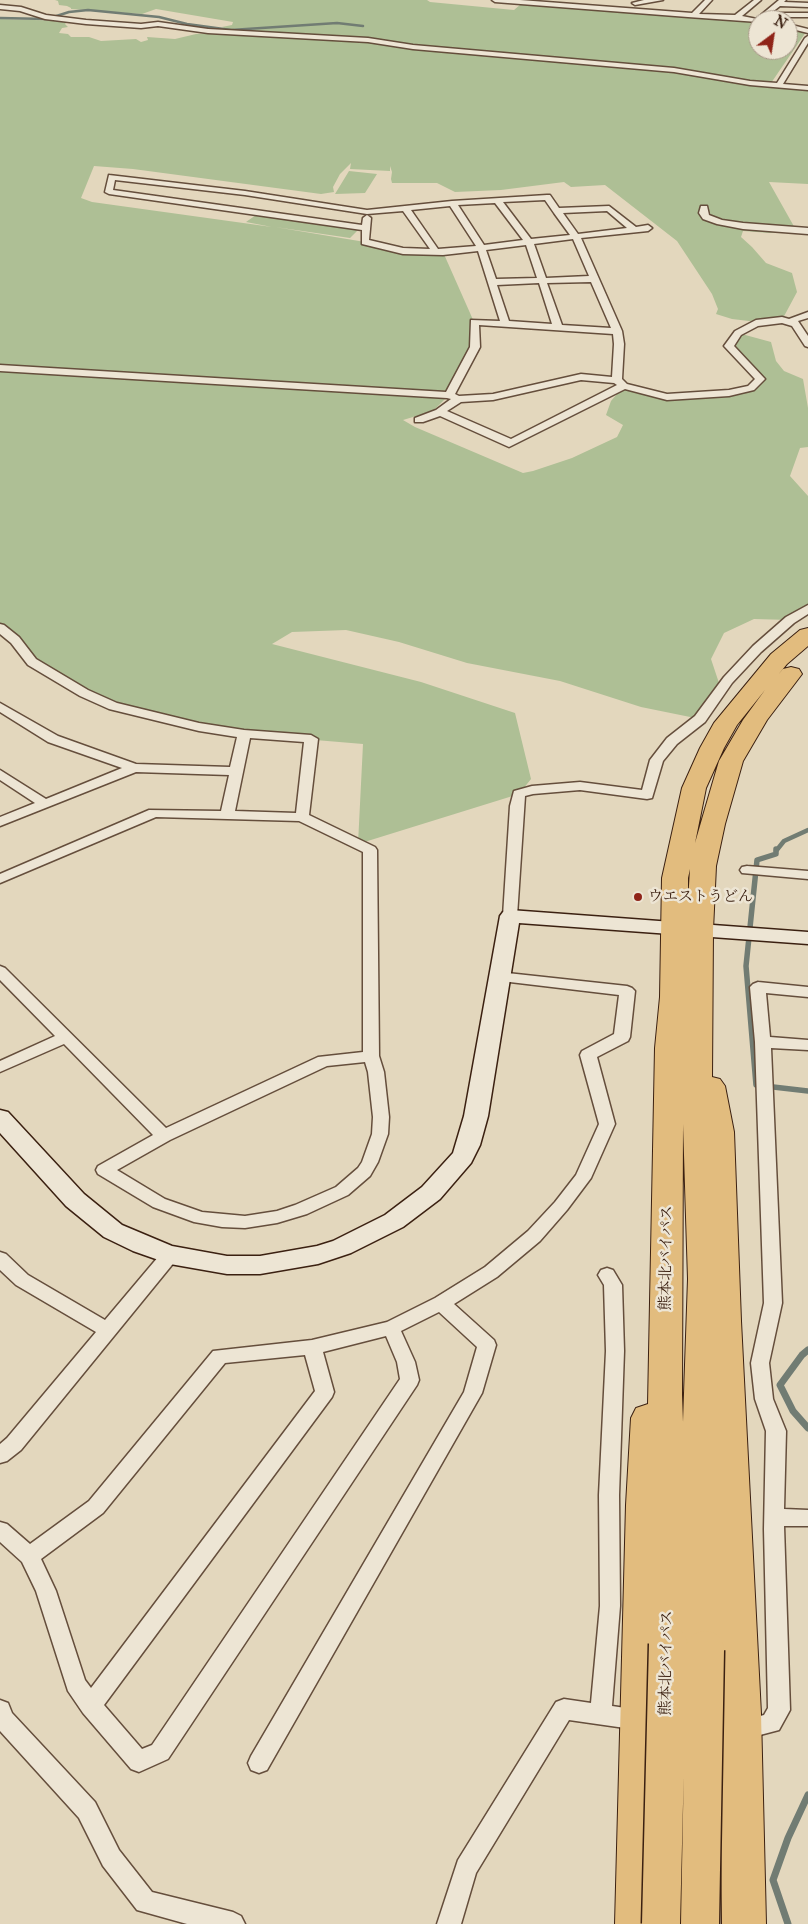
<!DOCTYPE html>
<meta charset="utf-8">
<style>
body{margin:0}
#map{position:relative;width:808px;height:1924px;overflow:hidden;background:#e3d7bd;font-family:"IM FELL Great Primer",serif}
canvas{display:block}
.north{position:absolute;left:748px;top:10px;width:50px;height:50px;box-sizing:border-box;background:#ede5d4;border:1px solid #a69686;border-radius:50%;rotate:31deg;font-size:14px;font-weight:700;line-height:20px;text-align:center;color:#3b2011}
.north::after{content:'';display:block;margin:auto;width:18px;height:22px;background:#8f2418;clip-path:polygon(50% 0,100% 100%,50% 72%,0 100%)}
</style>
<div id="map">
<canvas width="808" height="1924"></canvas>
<div class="north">N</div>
</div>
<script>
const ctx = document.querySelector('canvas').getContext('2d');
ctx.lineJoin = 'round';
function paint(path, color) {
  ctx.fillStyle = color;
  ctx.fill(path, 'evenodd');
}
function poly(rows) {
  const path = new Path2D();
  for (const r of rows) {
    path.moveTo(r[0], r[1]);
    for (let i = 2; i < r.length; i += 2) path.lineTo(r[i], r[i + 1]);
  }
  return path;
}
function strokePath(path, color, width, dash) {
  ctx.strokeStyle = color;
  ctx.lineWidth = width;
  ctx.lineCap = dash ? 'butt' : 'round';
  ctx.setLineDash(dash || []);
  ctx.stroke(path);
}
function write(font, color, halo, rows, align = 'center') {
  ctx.font = font + ' "IM FELL Great Primer","Noto Serif JP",serif';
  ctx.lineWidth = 5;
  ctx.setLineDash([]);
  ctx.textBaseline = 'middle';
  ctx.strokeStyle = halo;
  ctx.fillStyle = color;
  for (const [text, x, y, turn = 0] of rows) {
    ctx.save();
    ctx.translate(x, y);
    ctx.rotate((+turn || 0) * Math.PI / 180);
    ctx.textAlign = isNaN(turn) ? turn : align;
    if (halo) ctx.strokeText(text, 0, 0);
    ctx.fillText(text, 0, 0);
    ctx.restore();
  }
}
paint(poly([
 [55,0,427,0,430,2,514,10,521,4,547,6,758,21,758,50,788,50,788,28,806,32,769,86,808,89,808,184,769,182,796,230,770,233,743,231,741,237,752,247,766,263,792,273,797,292,782,320,749,321,732,319,716,314,718,309,712,294,677,241,605,185,571,187,564,182,501,190,455,192,437,183,392,183,391,179,392,172,390,166,390,171,350,169,351,163,340,174,333,187,334,192,321,194,133,169,94,166,81,198,92,202,272,227,246,222,256,215,359,229,350,238,275,227,365,242,376,246,443,252,474,322,475,338,449,395,433,411,403,420,415,427,523,473,533,471,572,458,617,437,623,425,606,415,611,401,624,386,667,397,742,390,760,379,731,341,738,333,771,342,776,361,784,371,803,379,808,408,808,447,800,448,790,476,808,496,808,609,790,620,754,619,724,633,711,659,721,689,700,719,641,707,560,681,467,663,399,642,346,630,292,632,272,644,421,682,515,713,531,779,519,794,358,844,363,744,244,734,113,706,49,673,0,628,0,19,68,21,65,24,68,27,62,28,59,33,68,34,71,37,89,37,101,41,136,39,141,42,148,40,147,37,175,39,196,34,224,33,229,30,222,27,232,25,233,22,156,9,142,14,71,9,71,8,67,6,59,5,58,1],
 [349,171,377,174,365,193,335,194]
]), '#aebf95');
strokePath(poly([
 [0,18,47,19,69,12,88,10,159,17,187,24,231,30,337,23,363,26]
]), '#717c73', 2.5);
strokePath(poly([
 [776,851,784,841,808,830]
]), '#717c73', 4.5);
strokePath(poly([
 [776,849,776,854,757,860,746,966,756,1085,808,1091]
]), '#717c73', 5.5);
strokePath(poly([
 [808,1350,802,1355,780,1385,793,1411,808,1428],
 [788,1924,773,1880,788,1838,808,1795]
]), '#717c73', 7);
const street = poly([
 [492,0,520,0,692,13,705,0,712,0,699,14,735,15,754,0,761,0,742,16,762,20,758,20,758,22,688,17,495,2,492,0],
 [644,0,663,0,635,5,632,3,644,0],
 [779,0,786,0,784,2,808,3,808,7,780,6,771,13,808,13,808,17,761,17,761,15,779,0],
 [0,5,21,7,46,15,86,20,141,24,158,22,208,29,368,38,413,45,674,68,750,81,777,83,805,38,808,36,808,43,783,84,808,86,808,90,750,85,674,72,413,49,368,42,208,33,158,26,141,28,86,24,45,19,20,11,0,9,0,5],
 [788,24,808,29,808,33,788,28,788,24],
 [109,175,245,191,367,210,452,201,547,195,550,195,559,208,609,206,636,227,648,225,652,228,648,231,581,238,622,331,624,344,622,379,627,384,667,394,729,390,748,386,755,379,724,346,735,331,756,320,782,317,789,319,808,312,808,318,798,321,808,336,808,347,805,346,792,326,782,323,758,326,741,335,734,346,765,379,754,390,729,396,667,400,625,389,509,447,440,416,423,422,415,422,415,418,436,410,451,399,447,398,0,371,0,365,446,392,470,347,471,320,500,321,478,251,443,255,403,254,362,244,362,230,109,194,105,192,109,175],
 [115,180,245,195,367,214,403,211,430,249,403,248,369,240,371,218,367,215,363,218,362,225,113,190,115,180],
 [545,200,554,213,570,235,531,239,503,202,545,200],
 [495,203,523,240,484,245,458,205,495,203],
 [450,206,476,246,438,249,411,210,450,206],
 [607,211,627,228,578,234,563,213,607,211],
 [573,239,589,276,546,278,534,244,573,239],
 [526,245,537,278,496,279,486,250,526,245],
 [591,282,611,328,562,325,547,283,591,282],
 [539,283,552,324,509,321,497,285,539,283],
 [479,325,613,334,614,344,612,377,581,374,493,394,459,396,455,394,480,347,479,325],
 [581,380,614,383,617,385,511,439,447,411,461,402,493,400,581,380],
 [701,206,707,206,709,215,722,220,743,223,808,228,808,234,743,229,717,224,703,219,699,213,701,206],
 [808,605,808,614,794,623,761,652,732,683,705,722,677,744,663,761,652,798,647,799,580,790,533,794,525,796,517,916,515,919,505,919,503,916,510,806,514,791,532,786,580,782,642,790,650,760,667,738,695,716,724,677,753,646,786,617,808,605],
 [0,624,4,625,19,637,36,659,88,690,117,703,199,723,244,730,311,735,318,739,309,815,375,847,377,850,379,1056,384,1072,389,1117,388,1134,378,1162,370,1176,348,1195,307,1214,277,1223,245,1228,222,1227,194,1222,153,1207,98,1174,96,1170,98,1166,153,1135,64,1044,0,1072,0,1061,55,1036,0,980,0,966,5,968,166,1128,318,1057,363,1052,363,852,299,821,156,817,0,883,0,874,149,810,221,811,229,775,136,772,0,826,0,817,35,803,0,780,0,770,46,799,122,768,48,742,0,712,0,703,58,736,136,764,230,767,237,737,199,731,109,709,80,696,28,665,11,643,0,634,0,624],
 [250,738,304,742,296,813,235,811,250,738],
 [365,1062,368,1072,373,1117,372,1134,362,1162,358,1168,336,1187,295,1205,277,1211,245,1216,202,1212,165,1199,117,1170,170,1140,327,1066,365,1062],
 [747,866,808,871,808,879,742,873,740,870,742,867,747,866],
 [498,972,627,986,632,988,635,991,630,1037,628,1041,597,1057,615,1124,591,1178,567,1210,540,1241,497,1277,454,1304,494,1340,496,1345,482,1393,267,1770,259,1773,251,1770,248,1763,251,1756,464,1392,477,1347,439,1312,401,1331,415,1362,419,1380,417,1385,168,1759,139,1772,131,1769,83,1713,68,1691,36,1591,22,1562,0,1542,0,1522,7,1524,30,1544,89,1501,213,1351,312,1340,387,1322,435,1298,485,1267,528,1231,555,1202,576,1175,599,1124,580,1055,582,1051,614,1034,619,995,493,980,490,977,493,974,498,972],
 [386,1336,397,1362,400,1379,152,1745,142,1749,104,1705,332,1397,334,1392,323,1352,386,1336],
 [305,1355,315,1391,91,1688,85,1680,56,1591,41,1559,103,1513,225,1363,305,1355],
 [758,982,808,987,808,997,766,993,770,1037,808,1040,808,1050,771,1048,782,1303,769,1363,773,1399,786,1431,784,1509,808,1510,808,1526,784,1526,790,1710,779,1730,741,1740,733,1737,730,1730,733,1723,764,1715,768,1708,764,1529,766,1431,755,1399,751,1363,764,1303,755,1042,750,987,753,984,758,982],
 [170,1248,176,1250,179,1255,176,1260,21,1450,7,1461,0,1463,0,1444,7,1438,96,1332,16,1285,0,1270,0,1252,6,1254,28,1275,105,1320,164,1250,170,1248],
 [607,1268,613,1270,622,1285,624,1351,619,1495,620,1606,612,1706,639,1710,647,1713,650,1720,647,1727,639,1730,569,1720,476,1873,461,1924,437,1924,458,1860,556,1702,564,1699,591,1703,600,1606,599,1495,606,1351,604,1285,598,1275,601,1270,607,1268],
 [0,1700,8,1703,12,1713,95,1802,119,1850,152,1892,233,1912,241,1916,245,1924,187,1924,137,1910,103,1866,79,1818,0,1731,0,1700]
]);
const secondary = poly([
 [510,910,808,932,808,944,519,923,488,1116,480,1145,471,1163,440,1199,403,1227,351,1253,318,1264,260,1274,227,1274,170,1264,133,1251,104,1237,66,1206,0,1133,0,1110,8,1112,84,1194,122,1225,172,1246,227,1256,260,1256,317,1246,333,1241,385,1215,422,1187,453,1153,464,1116,500,916,503,912,510,910]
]);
const highway = poly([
 [808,628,808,646,787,664,777,676,783,669,791,667,799,669,802,674,767,720,743,761,725,824,716,866,713,930,712,1077,720,1079,725,1086,734,1132,741,1321,761,1714,766,1924,722,1924,719,1661,705,1667,691,1662,686,1648,682,1656,668,1661,661,1659,659,1924,615,1924,626,1505,631,1418,636,1408,648,1404,655,1048,660,997,662,878,682,788,700,748,714,723,771,654,800,630,808,628],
 [765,690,743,720,719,761,695,843,706,788,724,748,737,725,765,690],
 [690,869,688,902,688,878,690,869],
 [683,1124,688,1279,683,1422,682,1395,683,1124]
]);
strokePath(street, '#654e3c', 3);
strokePath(secondary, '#3b2011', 3);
strokePath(highway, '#3b2011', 2);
paint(street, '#ede5d4');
paint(secondary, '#ede5d4');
paint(highway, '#e2bc7e');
const highwayBridge = poly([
 [661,1924,668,1644],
 [700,1924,705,1650]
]);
strokePath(highwayBridge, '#3b2011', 41, []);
strokePath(highwayBridge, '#e2bc7e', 38);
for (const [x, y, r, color] of [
 [638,897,5,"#8f2418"]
]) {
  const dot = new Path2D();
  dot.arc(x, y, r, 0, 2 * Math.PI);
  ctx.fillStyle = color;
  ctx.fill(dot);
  strokePath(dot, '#ede5d4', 2);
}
write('15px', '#3b2011', '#ede5d4', [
 ["ウエストうどん",648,897]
], 'left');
write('15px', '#3b2011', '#ede5d4', [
 ["熊本北バイパス",667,1258,-89],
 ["熊本北バイパス",667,1663,-89]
]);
</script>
